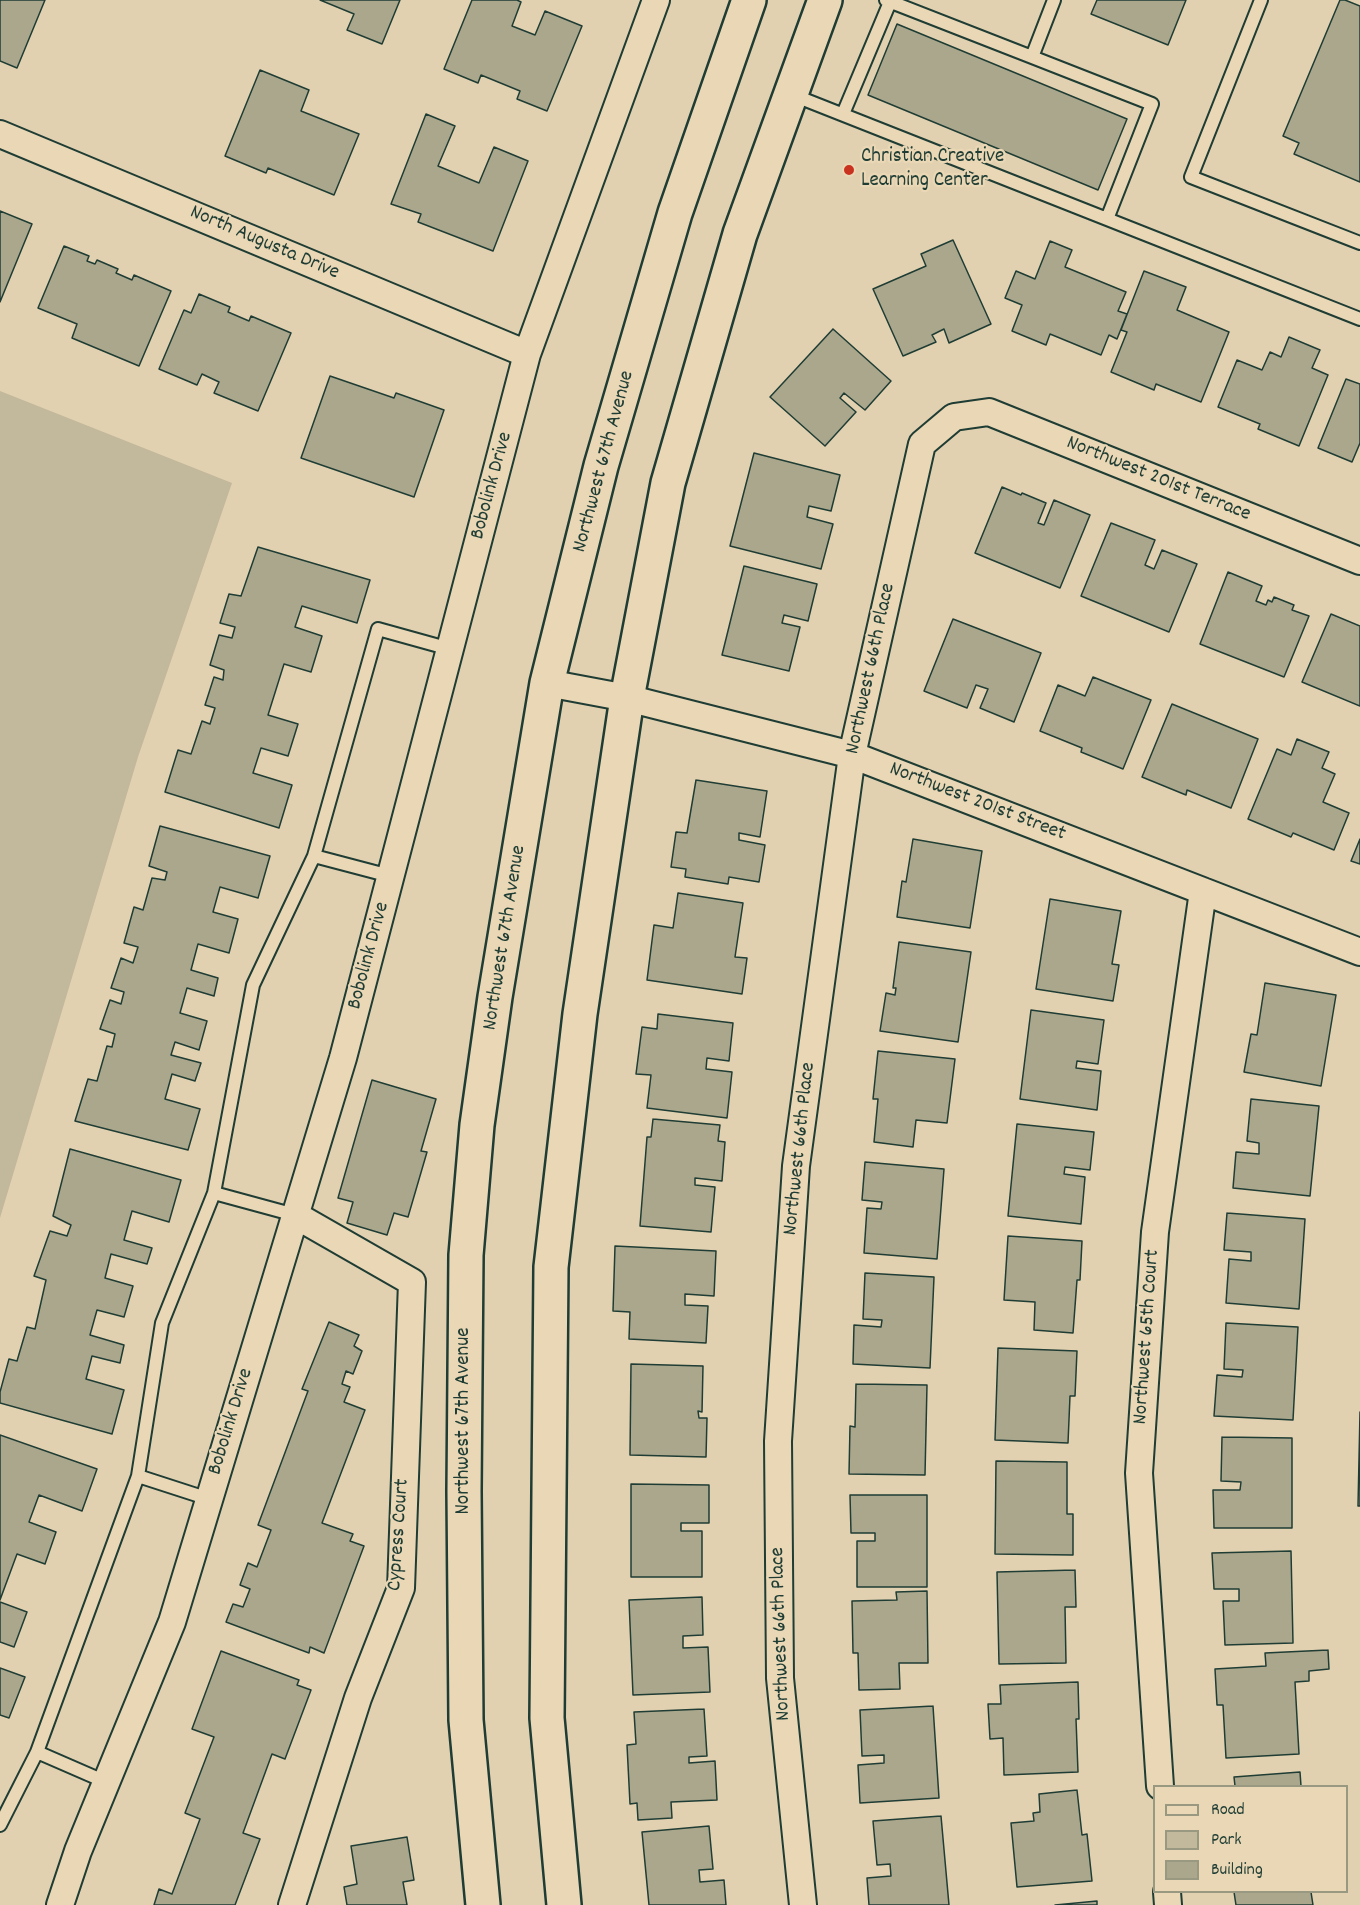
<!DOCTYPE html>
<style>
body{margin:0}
#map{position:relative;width:1360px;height:1905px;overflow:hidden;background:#e2d1b0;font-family:Dekko,sans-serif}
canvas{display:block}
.legend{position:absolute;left:1153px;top:1785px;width:195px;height:108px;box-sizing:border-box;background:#ead7b5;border:2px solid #999981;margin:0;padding:8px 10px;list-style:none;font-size:18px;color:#1f3d34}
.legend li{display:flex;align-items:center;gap:12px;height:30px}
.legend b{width:30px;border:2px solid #999981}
</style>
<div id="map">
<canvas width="1360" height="1905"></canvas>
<ul class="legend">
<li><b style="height:8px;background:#ead7b5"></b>Road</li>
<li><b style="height:16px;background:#c2b89c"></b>Park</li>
<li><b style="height:16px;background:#aba78d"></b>Building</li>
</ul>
</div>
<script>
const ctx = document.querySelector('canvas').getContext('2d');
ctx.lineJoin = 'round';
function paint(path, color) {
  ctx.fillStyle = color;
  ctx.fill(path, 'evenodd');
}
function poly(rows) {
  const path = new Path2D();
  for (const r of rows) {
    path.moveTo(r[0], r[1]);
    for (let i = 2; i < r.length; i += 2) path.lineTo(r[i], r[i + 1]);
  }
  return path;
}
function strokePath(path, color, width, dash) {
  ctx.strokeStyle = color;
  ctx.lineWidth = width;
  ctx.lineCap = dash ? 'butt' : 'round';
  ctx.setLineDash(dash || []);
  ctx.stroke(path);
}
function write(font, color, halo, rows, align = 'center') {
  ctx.font = font + ' Dekko,sans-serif';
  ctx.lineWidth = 4.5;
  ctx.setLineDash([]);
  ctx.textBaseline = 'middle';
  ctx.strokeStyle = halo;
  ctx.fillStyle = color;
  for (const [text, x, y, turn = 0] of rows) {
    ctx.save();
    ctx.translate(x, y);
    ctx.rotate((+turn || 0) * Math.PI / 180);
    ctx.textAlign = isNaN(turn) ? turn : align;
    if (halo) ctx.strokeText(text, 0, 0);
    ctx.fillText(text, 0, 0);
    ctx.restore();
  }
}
paint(poly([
 [0,391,232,483,138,757,0,1218]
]), '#c2b89c');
const building = poly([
 [0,0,45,0,17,68,0,61,0,0],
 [320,0,400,0,382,44,347,30,354,14,320,0],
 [472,0,517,0,521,2,512,26,535,35,545,11,582,26,547,111,517,99,520,91,481,75,478,83,444,69,472,0],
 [1097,0,1186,0,1168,45,1091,14,1097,0],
 [1340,0,1345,0,1360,6,1360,182,1294,154,1299,143,1283,136,1340,0],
 [897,24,1127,119,1098,190,868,95,897,24],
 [260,70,309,90,301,111,359,134,334,195,268,168,266,173,225,156,260,70],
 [426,114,455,126,438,166,479,183,494,147,528,161,493,251,418,222,421,214,391,204,426,114],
 [0,211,32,224,0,302,0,211],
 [953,240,991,324,949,343,944,329,932,335,936,342,903,356,873,289,926,266,921,254,953,240],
 [1050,241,1072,250,1065,267,1126,292,1118,311,1127,314,1117,339,1109,335,1101,355,1050,334,1046,345,1012,331,1022,305,1005,298,1016,271,1035,279,1050,241],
 [64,246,89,256,87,261,95,264,97,260,118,269,116,273,132,280,134,275,171,291,139,366,72,338,77,324,38,308,64,246],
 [1144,271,1186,287,1177,310,1229,332,1201,402,1156,384,1154,390,1111,372,1127,332,1121,330,1144,271],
 [199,294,230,307,228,312,249,321,251,316,291,333,258,411,214,393,219,382,202,374,197,385,159,369,184,310,191,313,199,294],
 [833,329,891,381,865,410,844,393,840,398,856,412,825,446,770,397,833,329],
 [1289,337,1320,350,1312,368,1328,375,1299,446,1258,429,1260,424,1218,407,1237,360,1262,370,1270,352,1281,357,1289,337],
 [330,376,394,398,396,393,444,410,414,497,301,458,330,376],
 [1346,379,1360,384,1360,443,1352,462,1318,448,1346,379],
 [754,453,840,475,831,511,809,506,807,517,833,524,821,569,730,546,754,453],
 [1002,487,1021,495,1022,493,1046,503,1038,523,1044,525,1054,500,1090,515,1060,588,975,553,1002,487],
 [1111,523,1155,540,1145,565,1154,569,1162,550,1197,564,1169,632,1081,596,1111,523],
 [258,547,370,580,357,623,302,606,295,627,322,636,311,672,284,664,268,715,298,724,288,756,261,748,253,773,292,785,279,828,165,792,178,750,191,754,202,721,210,724,215,708,205,705,214,677,223,680,224,670,210,665,219,635,232,638,235,627,220,623,229,594,241,596,258,547],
 [744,566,817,584,808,621,784,615,782,623,800,627,789,671,722,655,744,566],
 [1228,572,1262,586,1256,601,1266,605,1268,600,1272,602,1274,597,1294,605,1292,610,1309,616,1284,677,1200,644,1228,572],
 [1331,614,1360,626,1360,706,1302,682,1331,614],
 [953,619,1041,653,1014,722,980,708,988,689,976,685,967,708,924,691,953,619],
 [1093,677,1151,700,1123,769,1081,752,1082,748,1040,731,1058,685,1085,696,1093,677],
 [1172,704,1258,739,1231,808,1187,790,1186,795,1142,777,1172,704],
 [1297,739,1329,752,1322,768,1335,774,1323,802,1349,813,1334,850,1293,833,1291,837,1248,819,1277,749,1291,755,1297,739],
 [696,780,767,791,760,837,739,833,739,840,765,845,759,882,729,877,728,884,685,877,686,869,671,867,676,832,687,833,696,780],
 [160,826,270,856,258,898,220,887,213,912,238,919,229,953,198,944,191,970,218,978,214,996,187,988,180,1013,207,1021,199,1050,175,1042,171,1055,201,1063,195,1081,172,1074,165,1099,200,1109,188,1150,75,1121,88,1079,97,1081,107,1046,112,1047,115,1034,100,1029,110,1000,121,1004,124,992,111,988,121,958,133,963,138,947,124,943,134,907,143,910,152,878,165,880,167,872,149,866,160,826],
 [913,839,982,851,970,928,897,917,902,881,906,882,913,839],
 [1360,839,1360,864,1351,861,1360,839],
 [678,893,743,903,735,957,747,958,742,994,647,980,654,925,673,928,678,893],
 [1050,899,1121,911,1112,964,1119,965,1113,1001,1036,989,1050,899],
 [899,942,971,952,958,1042,880,1031,886,993,895,995,896,988,893,988,899,942],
 [1265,983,1336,995,1321,1086,1244,1072,1251,1034,1257,1035,1265,983],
 [1031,1010,1104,1020,1098,1064,1077,1061,1076,1068,1101,1071,1097,1110,1020,1099,1031,1010],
 [658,1014,733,1023,729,1061,707,1058,706,1069,732,1072,727,1118,647,1108,651,1075,636,1074,642,1027,657,1029,658,1014],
 [878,1051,955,1059,947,1123,916,1120,913,1147,874,1142,878,1099,873,1099,878,1051],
 [372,1080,436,1099,421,1151,427,1152,408,1217,394,1213,387,1235,347,1223,353,1202,338,1198,372,1080],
 [1251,1099,1319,1106,1310,1196,1233,1188,1236,1152,1259,1154,1259,1143,1247,1141,1251,1099],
 [653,1119,720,1125,718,1141,725,1142,722,1181,695,1178,695,1185,715,1187,711,1232,640,1226,647,1137,651,1137,653,1119],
 [1017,1124,1094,1132,1090,1170,1065,1167,1064,1174,1085,1177,1081,1224,1008,1216,1017,1124],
 [70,1149,181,1180,169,1222,132,1211,124,1240,152,1248,147,1264,111,1254,105,1278,133,1286,124,1317,97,1310,90,1335,124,1345,120,1363,92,1356,86,1379,124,1390,112,1434,0,1403,0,1392,9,1359,17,1361,27,1327,35,1329,46,1280,34,1276,50,1231,67,1236,71,1225,53,1216,70,1149],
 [865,1162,944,1169,937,1259,864,1253,867,1208,881,1209,882,1202,862,1200,865,1162],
 [1227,1213,1305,1219,1299,1309,1226,1303,1229,1259,1251,1261,1251,1252,1224,1250,1227,1213],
 [1008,1236,1082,1241,1080,1280,1077,1280,1073,1333,1034,1330,1035,1302,1004,1300,1008,1236],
 [615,1246,716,1251,714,1296,685,1294,685,1305,708,1306,706,1343,629,1339,630,1312,613,1311,615,1246],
 [865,1273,934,1277,930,1368,853,1364,854,1325,881,1327,882,1320,863,1319,865,1273],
 [329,1322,359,1335,354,1346,362,1351,353,1374,346,1371,342,1384,350,1387,344,1402,365,1410,322,1523,353,1534,350,1541,364,1546,324,1653,310,1647,309,1653,226,1622,233,1604,243,1607,250,1589,240,1585,248,1563,257,1567,271,1530,258,1525,308,1391,302,1389,329,1322],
 [1226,1323,1298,1327,1293,1420,1214,1416,1217,1375,1242,1377,1243,1370,1224,1369,1226,1323],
 [998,1348,1077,1351,1075,1396,1070,1396,1068,1443,995,1440,998,1348],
 [631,1364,703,1366,702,1412,698,1411,699,1418,707,1418,706,1457,630,1455,631,1364],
 [856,1384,927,1385,925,1475,849,1474,850,1426,855,1427,856,1384],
 [1360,1412,1360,1506,1358,1506,1360,1412],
 [0,1435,97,1469,82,1511,39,1495,29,1522,56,1532,45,1564,17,1554,0,1600,0,1435],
 [1222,1437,1292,1438,1292,1528,1214,1528,1213,1490,1240,1490,1241,1482,1221,1481,1222,1437],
 [996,1461,1067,1462,1067,1514,1073,1514,1073,1555,995,1554,996,1461],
 [631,1484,709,1485,709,1523,681,1523,681,1531,702,1531,702,1577,631,1577,631,1484],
 [850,1495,927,1495,927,1587,857,1587,857,1541,875,1541,875,1533,851,1533,850,1495],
 [1291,1551,1293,1643,1225,1645,1223,1601,1239,1601,1239,1589,1214,1589,1212,1553,1291,1551],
 [1075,1570,1076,1607,1065,1607,1066,1663,999,1664,997,1572,1075,1570],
 [927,1591,928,1663,899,1663,900,1689,859,1690,858,1653,853,1653,852,1601,897,1600,896,1592,927,1591],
 [702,1597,703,1635,683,1636,683,1648,708,1647,710,1692,633,1695,629,1600,702,1597],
 [0,1602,27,1612,14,1647,0,1642,0,1602],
 [1328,1650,1329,1669,1309,1671,1309,1681,1295,1682,1299,1754,1226,1758,1223,1705,1217,1705,1215,1669,1266,1666,1265,1653,1328,1650],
 [221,1651,299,1680,297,1685,311,1690,285,1759,272,1754,243,1833,260,1839,235,1905,154,1905,159,1889,172,1894,200,1819,185,1813,214,1737,192,1729,221,1651],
 [0,1668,25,1677,9,1718,0,1715,0,1668],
 [1078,1682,1079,1719,1076,1719,1078,1772,1004,1775,1003,1738,990,1739,988,1704,1001,1704,1000,1685,1078,1682],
 [933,1706,939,1798,860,1803,858,1765,884,1763,884,1755,862,1756,860,1710,933,1706],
 [704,1709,707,1756,689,1757,689,1763,715,1761,717,1800,671,1802,672,1818,638,1820,637,1803,630,1804,627,1745,636,1744,634,1712,704,1709],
 [1300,1772,1301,1786,1235,1786,1234,1777,1300,1772],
 [1077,1790,1082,1835,1087,1834,1092,1881,1017,1887,1011,1823,1034,1821,1033,1813,1040,1812,1039,1794,1077,1790],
 [941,1816,949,1905,869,1905,867,1878,891,1876,890,1864,877,1865,873,1821,941,1816],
 [709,1826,713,1869,699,1870,700,1882,724,1880,726,1905,649,1905,642,1832,709,1826],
 [407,1837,414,1880,403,1882,407,1905,347,1905,344,1887,357,1884,351,1846,407,1837],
 [1234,1892,1311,1892,1313,1905,1236,1905,1234,1892],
 [1097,1901,1097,1905,1055,1905,1097,1901]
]);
paint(building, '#aba78d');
strokePath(building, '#1f3d34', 1.5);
const service = poly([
 [886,0,1032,57,1054,0],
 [1261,0,1191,177,1360,243],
 [793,95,1107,219,1152,104,1032,57],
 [843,114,890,2],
 [1107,219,1360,319],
 [314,856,390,876],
 [214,1193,295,1215],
 [138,1476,209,1499],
 [37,1752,106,1782],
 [0,1825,37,1752,138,1476,162,1323,214,1193,253,985,314,856,378,629,450,649]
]);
const minor = poly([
 [0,134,527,354],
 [547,683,627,698,852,755,1360,952],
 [1160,1786,1139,1473,1155,1232,1203,891],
 [1167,1892,1168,1905],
 [60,1905,78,1851,172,1622,343,1058,527,354,656,0],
 [292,1905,358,1698,401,1588,412,1282,295,1215],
 [803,1905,780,1678,778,1441,796,1166,852,755,922,444,954,417,989,412,1360,561]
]);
const secondary = poly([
 [483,1905,466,1720,464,1491,466,1255,477,1125,495,997,547,683,601,466,675,213,749,0],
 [564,1905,547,1718,551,1267,580,1014,627,698,668,483,740,234,825,0]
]);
strokePath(service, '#1f3d34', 16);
strokePath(minor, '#1f3d34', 30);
strokePath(secondary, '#1f3d34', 38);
strokePath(service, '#ead7b5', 12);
strokePath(minor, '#ead7b5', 26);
strokePath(secondary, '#ead7b5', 33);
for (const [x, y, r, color] of [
 [849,170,6,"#c8321e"]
]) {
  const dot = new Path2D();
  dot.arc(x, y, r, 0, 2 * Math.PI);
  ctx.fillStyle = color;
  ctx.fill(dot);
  strokePath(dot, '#ead7b5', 2);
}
write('21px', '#1f3d34', '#ead7b5', [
 ["Christian Creative",861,158],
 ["Learning Center",861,182]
], 'left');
write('21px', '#1f3d34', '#ead7b5', [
 ["North Augusta Drive",264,244,23],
 ["Northwest 67th Avenue",605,462,-75],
 ["Northwest 201st Terrace",1158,480,22],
 ["Bobolink Drive",493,486,-75],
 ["Northwest 66th Place",872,669,-78],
 ["Northwest 201st Street",977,803,21],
 ["Northwest 67th Avenue",506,938,-81],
 ["Bobolink Drive",370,956,-75],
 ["Northwest 66th Place",801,1149,-84],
 ["Northwest 65th Court",1148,1337,-86],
 ["Northwest 67th Avenue",465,1421,-90],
 ["Bobolink Drive",232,1422,-73],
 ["Cypress Court",400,1535,-86],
 ["Northwest 66th Place",782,1634,-92]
]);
</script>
